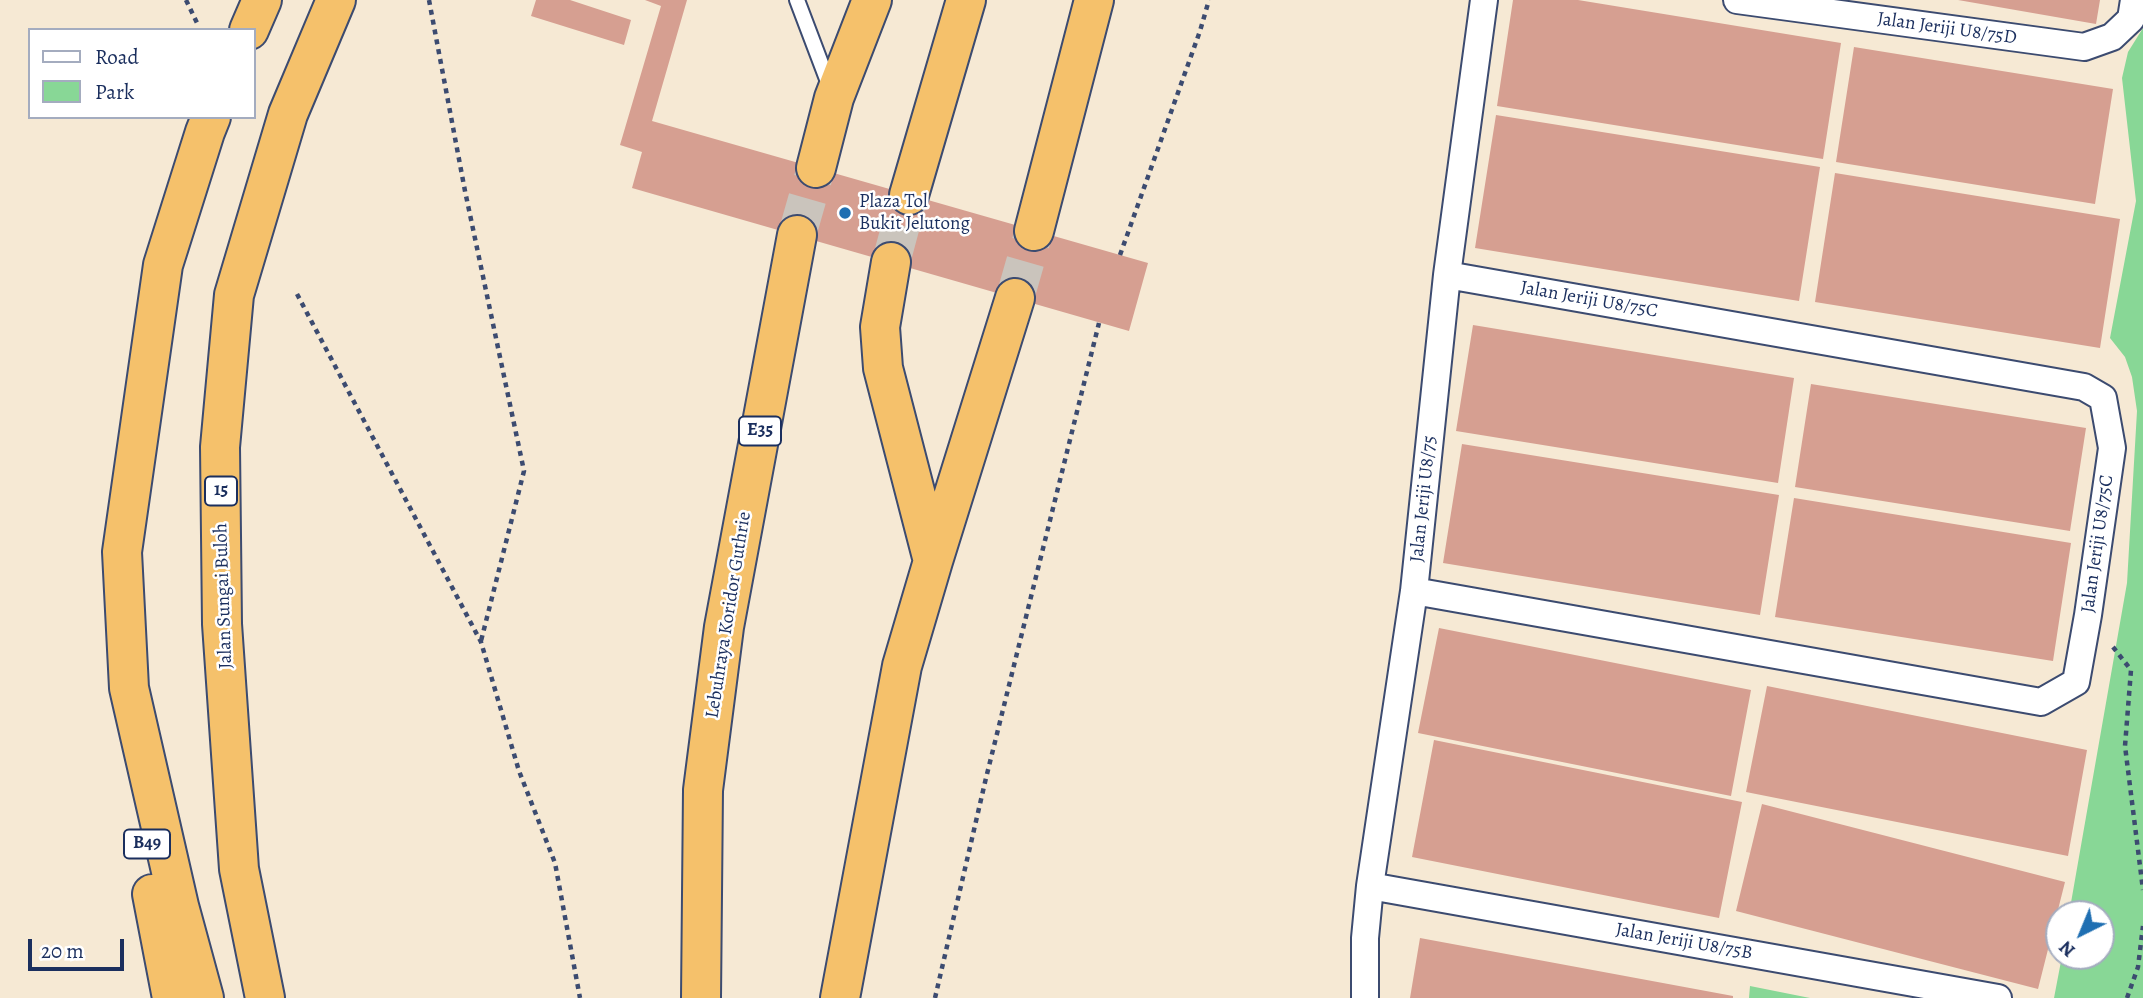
<!DOCTYPE html>
<style>
body{margin:0}
#map{position:relative;width:2143px;height:998px;overflow:hidden;background:#f6e9d4;font-family:Alegreya,serif}
canvas{display:block}
.legend{position:absolute;left:28px;top:28px;width:228px;height:91px;box-sizing:border-box;background:#fff;border:2px solid #a4acbf;margin:0;padding:9px 12px;list-style:none;font-size:21px;color:#1b2f5e}
.legend li{display:flex;align-items:center;gap:14px;height:35px}
.legend b{width:35px;border:2px solid #a4acbf}
.north{position:absolute;left:2045px;top:900px;width:70px;height:70px;box-sizing:border-box;background:#fff;border:2px solid #a4acbf;border-radius:50%;rotate:223deg;font-size:19px;font-weight:700;line-height:28px;text-align:center;color:#1b2f5e}
.north::after{content:'';display:block;margin:auto;width:24px;height:32px;background:#1f6fb2;clip-path:polygon(50% 0,100% 100%,50% 72%,0 100%)}
.scale{position:absolute;left:28px;top:939px;width:96px;height:32px;box-sizing:border-box;border:4px solid #1b2f5e;border-top:0;padding-left:9px;font-size:21px;line-height:24px;white-space:nowrap;color:#1b2f5e;-webkit-text-stroke:5px #fff;paint-order:stroke}
</style>
<div id="map">
<canvas width="2143" height="998"></canvas>
<ul class="legend">
<li><b style="height:9px;background:#fff"></b>Road</li>
<li><b style="height:19px;background:#88d796"></b>Park</li>
</ul>
<div class="north">N</div>
<div class="scale">20 m</div>
</div>
<script>
const ctx = document.querySelector('canvas').getContext('2d');
ctx.lineJoin = 'round';
function paint(path, color) {
  ctx.fillStyle = color;
  ctx.fill(path, 'evenodd');
}
function poly(rows) {
  const path = new Path2D();
  for (const r of rows) {
    path.moveTo(r[0], r[1]);
    for (let i = 2; i < r.length; i += 2) path.lineTo(r[i], r[i + 1]);
  }
  return path;
}
function strokePath(path, color, width, dash) {
  ctx.strokeStyle = color;
  ctx.lineWidth = width;
  ctx.lineCap = dash ? 'butt' : 'round';
  ctx.setLineDash(dash || []);
  ctx.stroke(path);
}
function write(font, color, halo, rows, align = 'center') {
  ctx.font = font + ' Alegreya,serif';
  ctx.lineWidth = 5;
  ctx.setLineDash([]);
  ctx.textBaseline = 'middle';
  ctx.strokeStyle = halo;
  ctx.fillStyle = color;
  for (const [text, x, y, turn = 0] of rows) {
    ctx.save();
    ctx.translate(x, y);
    ctx.rotate((+turn || 0) * Math.PI / 180);
    ctx.textAlign = isNaN(turn) ? turn : align;
    if (halo) ctx.strokeText(text, 0, 0);
    ctx.fillText(text, 0, 0);
    ctx.restore();
  }
}
paint(poly([
 [2143,28,2143,998,2054,998,2062,956,2101,956,2101,914,2069,914,2127,583,2137,411,2132,377,2125,357,2110,338,2136,201,2122,78,2128,52],
 [1750,986,1810,998,1749,998]
]), '#88d796');
paint(poly([
 [536,0,570,0,631,20,624,45,531,16],
 [645,0,687,0,652,121,1148,263,1129,331,632,188,642,152,620,145,661,6],
 [1513,0,1578,0,1841,43,1823,159,1497,106],
 [1958,0,2100,0,2096,24],
 [1854,47,2113,89,2095,204,1836,162],
 [1496,115,1820,167,1799,301,1475,248],
 [1835,173,2120,219,2100,348,1815,302],
 [1473,325,1794,378,1778,483,1456,431],
 [1811,384,2086,428,2070,531,1795,487],
 [1462,444,1779,495,1760,615,1443,563],
 [1794,498,2071,543,2053,661,1775,617],
 [1439,628,1751,690,1731,796,1418,733],
 [1767,686,2087,750,2068,856,1746,792],
 [1434,740,1742,802,1719,918,1412,857],
 [1762,804,2065,882,2038,989,1736,911],
 [1420,938,1733,996,1733,998,1410,998]
]), '#d69f91');
strokePath(poly([
 [797,235,816,168],
 [891,262,909,195],
 [1015,298,1034,231]
]), '#cac4bc', 38, [38, 19]);
const service = poly([
 [797,0,830,87]
]);
const minor = poly([
 [1737,0,2084,47,2112,37,2131,19,2134,0],
 [1414,591,2041,702,2076,682,2088,615,2112,448,2103,398,2084,387,1447,275],
 [1370,886,1998,998],
 [1365,998,1365,938,1370,886,1414,591,1447,275,1484,0]
]);
const trunk = poly([
 [249,30,262,0],
 [152,894,172,998],
 [204,998,179,906,129,688,122,552,163,265,205,132,211,117],
 [265,998,239,869,222,624,220,447,234,295,288,114,336,0]
]);
const motorway = poly([
 [816,168,834,98,872,0],
 [909,195,966,0],
 [1034,231,1094,0],
 [891,262,880,327,883,368,933,561],
 [701,998,703,790,724,627,797,235],
 [840,998,902,666,933,561,1015,298]
]);
strokePath(service, '#3c4b70', 18);
strokePath(minor, '#3c4b70', 30);
strokePath(trunk, '#3c4b70', 42);
strokePath(motorway, '#3c4b70', 42);
strokePath(poly([
 [186,0,198,25],
 [429,0,465,191,524,471,481,641],
 [1120,255,1200,31,1209,0],
 [297,294,481,642,519,771,555,863,580,998],
 [2113,647,2131,670,2125,746,2143,890],
 [935,998,986,778,1099,323],
 [2127,998,2138,967,2143,926]
]), '#3c4b70', 4.5, [5, 5]);
strokePath(service, '#fff', 14);
strokePath(minor, '#fff', 26);
strokePath(trunk, '#f5c16b', 38);
strokePath(motorway, '#f5c16b', 38);
for (const [x, y, r, color] of [
 [845,213,7,"#1f6fb2"]
]) {
  const dot = new Path2D();
  dot.arc(x, y, r, 0, 2 * Math.PI);
  ctx.fillStyle = color;
  ctx.fill(dot);
  strokePath(dot, '#fff', 2.5);
}
for (const [x, y, w] of [
 [760,431,42],
 [221,491,32],
 [147,844,46]
]) {
  const box = new Path2D();
  box.roundRect(x - w / 2, y - 14.5, w, 29, 5);
  ctx.fillStyle = '#fff';
  ctx.fill(box);
  strokePath(box, '#1b2f5e', 2);
}
write('bold 18px', '#1b2f5e', null, [
 ["E35",760,431],
 ["15",221,491],
 ["B49",147,844]
]);
write('19px', '#1b2f5e', '#fff', [
 ["Jalan Jeriji U8/75D",1947,29,8],
 ["Jalan Jeriji U8/75C",1589,300,10],
 ["Jalan Jeriji U8/75",1424,499,-84],
 ["Jalan Jeriji U8/75C",2098,544,-82],
 ["Jalan Sungai Buloh",224,596,-92],
 ["Lebuhraya Koridor Guthrie",729,615,-81],
 ["Jalan Jeriji U8/75B",1684,942,10]
]);
write('19px', '#1b2f5e', '#fff', [
 ["Plaza Tol",859,202],
 ["Bukit Jelutong",859,224]
], 'left');
</script>
